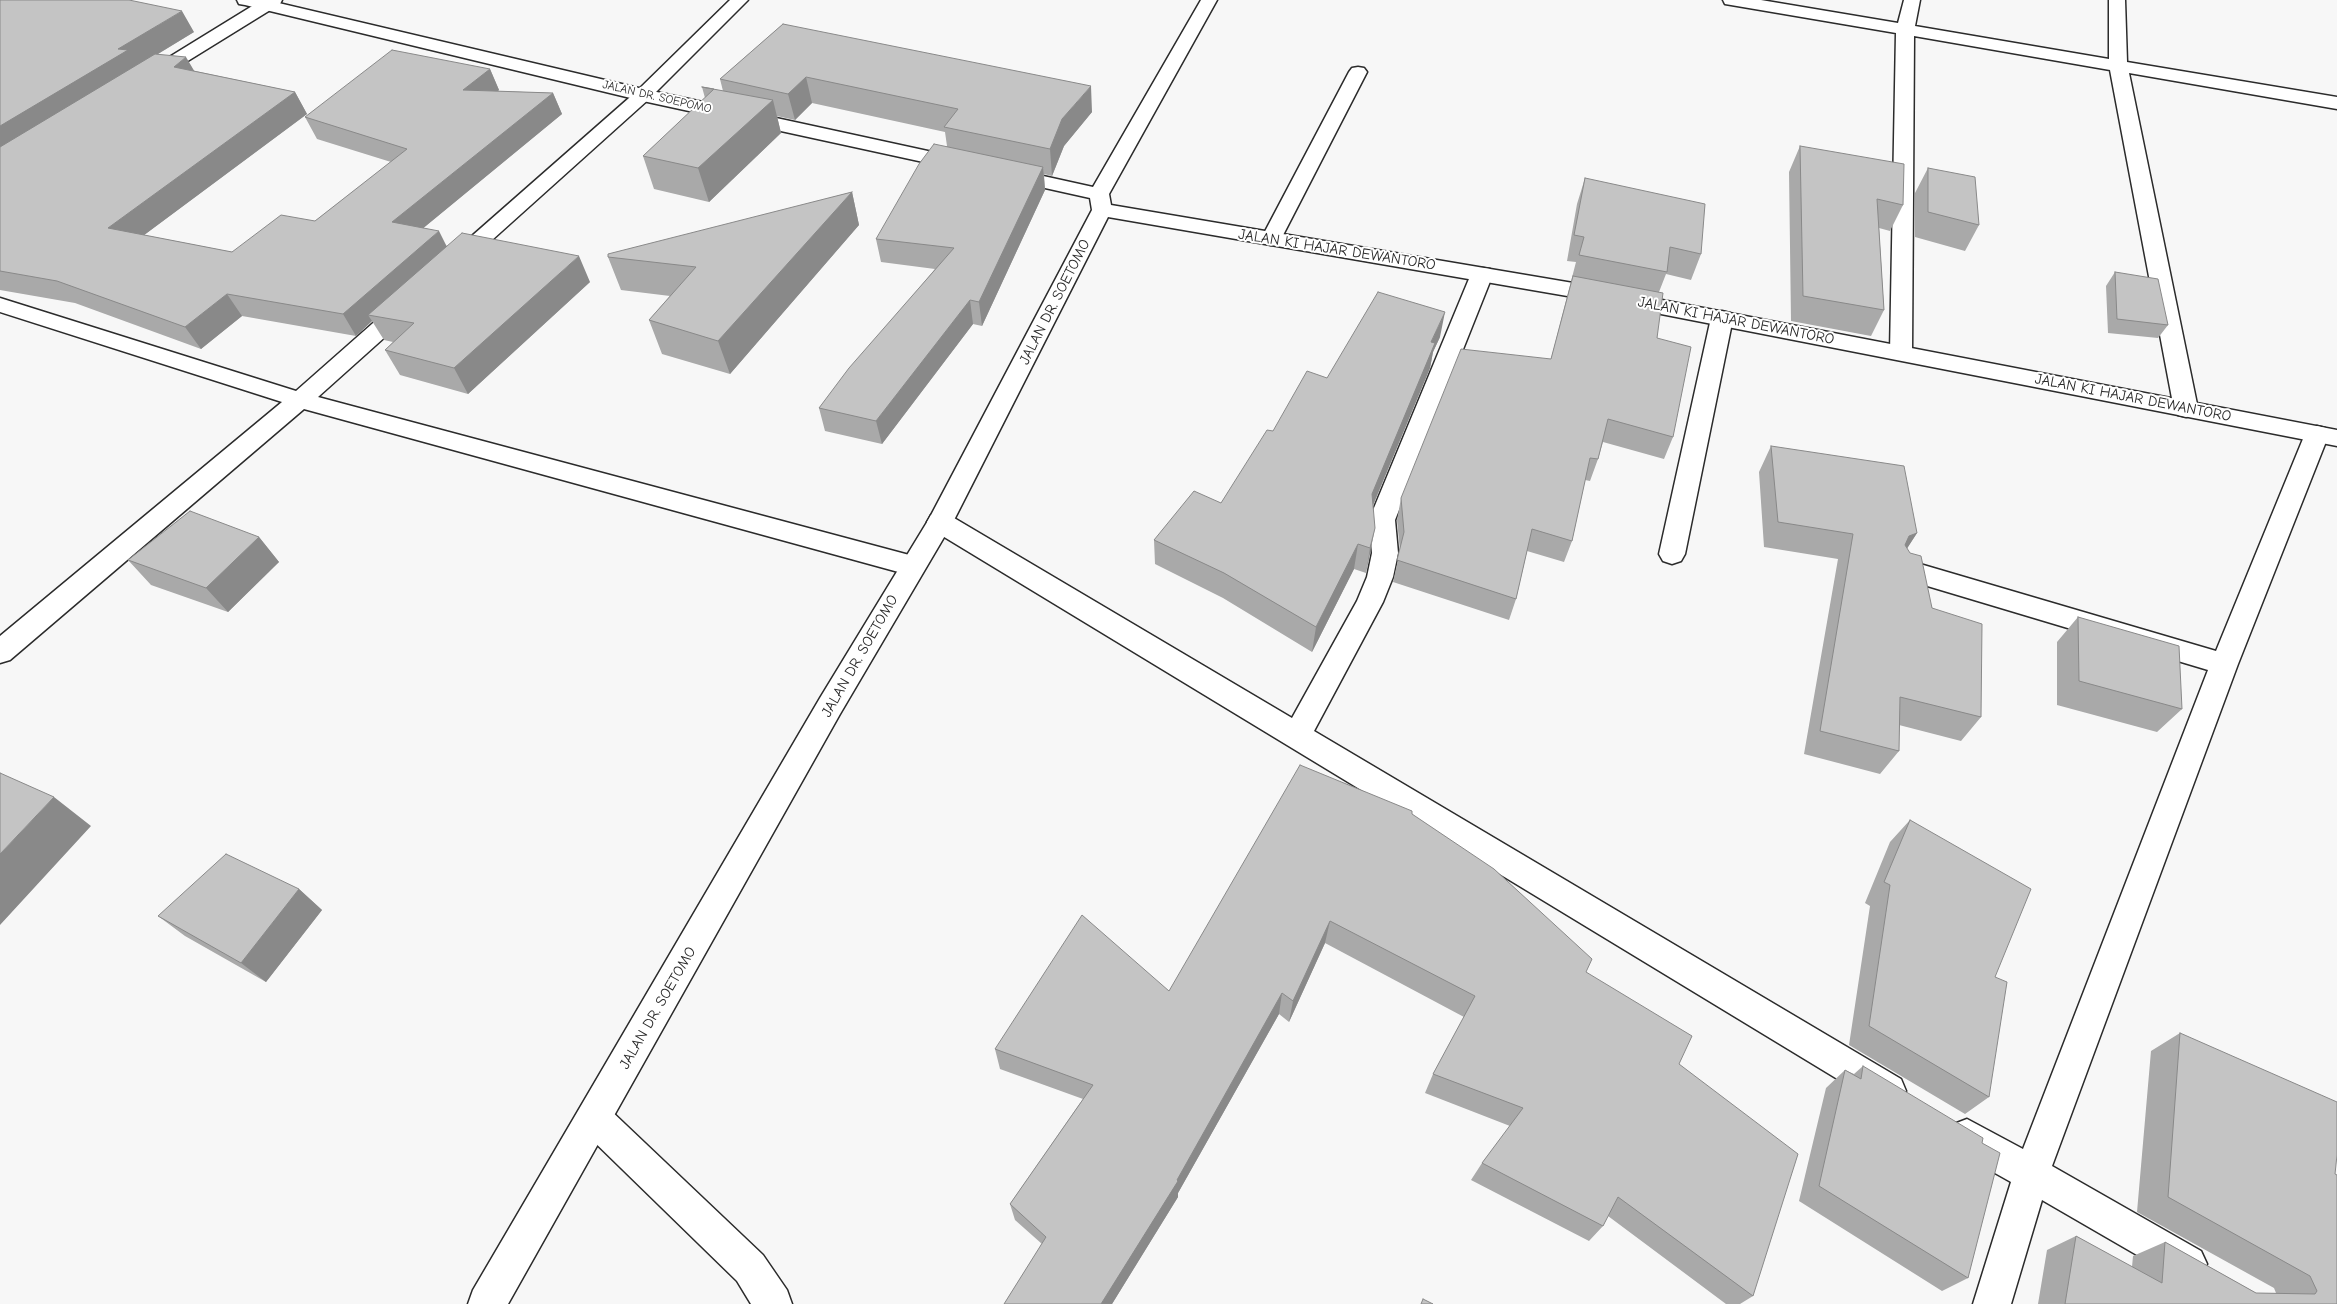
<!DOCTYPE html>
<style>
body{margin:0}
canvas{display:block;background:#f7f7f7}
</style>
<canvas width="2337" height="1304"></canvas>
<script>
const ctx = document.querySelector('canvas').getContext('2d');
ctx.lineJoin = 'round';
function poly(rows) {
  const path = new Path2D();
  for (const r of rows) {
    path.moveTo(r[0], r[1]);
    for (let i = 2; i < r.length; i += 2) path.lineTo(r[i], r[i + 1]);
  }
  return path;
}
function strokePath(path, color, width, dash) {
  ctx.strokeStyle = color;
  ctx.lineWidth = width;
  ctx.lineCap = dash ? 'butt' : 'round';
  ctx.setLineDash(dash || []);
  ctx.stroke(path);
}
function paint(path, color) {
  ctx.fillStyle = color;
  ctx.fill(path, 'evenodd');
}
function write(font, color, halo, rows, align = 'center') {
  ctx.font = font + ' "Comic Neue",sans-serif';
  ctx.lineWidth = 4;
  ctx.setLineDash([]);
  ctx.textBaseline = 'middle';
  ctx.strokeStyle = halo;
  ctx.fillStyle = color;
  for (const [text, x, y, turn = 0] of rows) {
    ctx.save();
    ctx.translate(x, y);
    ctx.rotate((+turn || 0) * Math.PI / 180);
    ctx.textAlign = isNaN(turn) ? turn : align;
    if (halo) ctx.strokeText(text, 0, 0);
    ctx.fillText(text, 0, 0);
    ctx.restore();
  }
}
const street = poly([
 [262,0,282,0,280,4,157,80,151,81,145,80,142,76,145,72,262,0],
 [730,0,748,0,649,99,462,267,455,268,448,267,444,262,448,257,637,91,730,0],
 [1723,0,1761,0,1898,23,1904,0,1920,0,1915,26,2109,59,2109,0,2125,0,2127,62,2337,97,2337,109,2129,73,2198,409,2194,415,2186,417,2178,415,2174,409,2110,70,1914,36,1912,352,1909,357,1901,359,1893,357,1890,352,1896,33,1731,5,1725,4,1723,0],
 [1358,67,1364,68,1367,72,1281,239,1278,243,1271,245,1264,243,1261,239,1349,72,1352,68,1358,67],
 [1482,268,1490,269,1493,274,1395,520,1398,553,1393,577,1383,602,1314,731,1901,1079,1906,1091,1901,1103,1889,1108,1877,1103,931,529,927,522,931,515,940,513,949,515,1292,718,1357,601,1367,577,1372,553,1369,520,1471,274,1474,269,1482,268],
 [0,298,296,391,398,301,406,299,414,301,417,306,414,311,318,397,913,556,922,559,926,566,922,573,913,576,304,409,10,660,0,663,0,636,282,402,0,312,0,298],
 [1722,311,1730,313,1733,318,1685,554,1681,561,1672,564,1663,561,1659,554,1711,318,1714,313,1722,311],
 [2317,426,2325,428,2329,434,2238,664,2052,1166,2201,1251,2207,1264,2201,1277,2188,1283,2175,1277,2042,1200,2011,1304,1973,1304,2011,1182,1954,1150,1949,1137,1954,1124,1967,1119,2023,1149,2208,670,1894,576,1890,569,1894,562,1903,559,2216,651,2305,434,2309,428,2317,426],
 [594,1100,606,1106,763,1255,787,1290,792,1304,751,1304,737,1281,582,1130,576,1118,582,1106,594,1100]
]);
const secondary = poly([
 [237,0,266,0,643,89,960,158,967,160,970,164,967,168,960,170,643,101,245,5,239,4,237,0],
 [1201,0,1217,0,1109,194,1111,205,1579,284,2337,430,2337,446,1579,298,1108,217,953,522,840,714,508,1304,468,1304,473,1290,820,698,929,519,1092,210,1090,198,1000,178,997,174,1000,170,1007,168,1093,187,1201,0]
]);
strokePath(street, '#2b2b2b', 3);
strokePath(secondary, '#2b2b2b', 3);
paint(street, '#fff');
paint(secondary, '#fff');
paint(poly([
 [0,0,194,32,158,54,195,71,295,92,307,114,144,235,232,252,315,221,391,162,317,139,305,117,490,69,499,90,498,91,553,93,562,114,423,228,447,246,590,282,468,394,400,375,385,350,393,342,384,340,372,321,356,336,242,316,201,349,75,303,0,290],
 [783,24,1092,112,1064,146,1052,176,1044,174,1045,190,982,326,973,324,882,444,825,431,819,408,935,269,881,262,876,239,947,146,945,132,812,103,795,120,777,116,781,133,709,202,654,189,643,156,705,98,702,87,723,91,720,79],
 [1800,146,1903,205,1890,231,1879,228,1884,310,1871,336,1791,321,1789,172],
 [1928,168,1979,225,1965,251,1915,237,1915,193],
 [1585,178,1701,254,1691,280,1666,274,1659,292,1657,338,1673,437,1664,459,1603,442,1598,459,1590,481,1585,480,1572,541,1564,562,1527,551,1516,599,1509,620,1393,582,1400,551,1397,520,1401,498,1551,359,1576,262,1567,261,1577,204],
 [852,192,859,225,730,374,662,354,649,320,670,296,621,290,608,257],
 [2115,272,2168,325,2158,338,2108,333,2106,286],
 [1440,337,1433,352,1430,368,1373,506,1370,553,1366,573,1354,569,1312,652,1223,598,1155,564,1154,540,1221,503,1273,431,1327,378],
 [1771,446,1917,533,1907,548,1932,608,1981,717,1961,741,1899,725,1899,751,1880,774,1804,754,1838,559,1764,547,1759,472],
 [259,537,279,562,228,612,151,585,128,560],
 [2078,617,2182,709,2157,732,2057,705,2057,642],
 [1412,814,1586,972,1679,1064,1753,1296,1740,1304,1726,1304,1608,1216,1603,1226,1589,1241,1471,1180,1482,1163,1510,1126,1425,1093,1433,1074,1464,1017,1325,943,1289,1022,1279,1014,1178,1193,1178,1197,1112,1304,1004,1304,1042,1244,1015,1220,1010,1204,1083,1099,1000,1069,995,1049,1169,991],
 [1910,820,1995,977,1989,1097,1965,1114,1849,1045,1870,906,1865,903,1890,842],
 [299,889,322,910,266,982,185,936,158,916],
 [2180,1033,2335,1174,2337,1304,2038,1304,2047,1250,2076,1236,2132,1267,2133,1256,2165,1242,2256,1293,2276,1293,2274,1288,2137,1212,2151,1051],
 [1863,1066,1968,1278,1942,1291,1799,1201,1826,1088,1845,1070,1854,1074]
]), '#a9a9a9');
paint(poly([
 [182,11,194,32,138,66,0,158,0,126,118,49],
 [186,57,199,79,174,67],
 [490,69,499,90,472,112,463,90],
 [806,77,812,103,795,120,788,94],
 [1091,86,1092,112,1064,146,1052,176,1050,149,1062,119],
 [295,92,307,114,124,250,108,228],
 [553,93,562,114,404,244,392,222],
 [773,100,781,133,709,202,698,168],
 [1043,167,1045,190,982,326,979,302],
 [852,192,859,225,730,374,718,341],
 [439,231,450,253,368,315,372,321,356,336,343,314],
 [579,256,590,282,468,394,454,368],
 [227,294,242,316,201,349,185,327],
 [970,300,973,324,882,444,876,421],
 [1445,312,1440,337,1433,352,1430,368,1367,519,1372,494,1431,342],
 [1375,528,1366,573,1370,548],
 [1917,533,1901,558,1892,561,1909,536],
 [259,537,279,562,228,612,206,588],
 [1358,544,1354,569,1312,652,1316,627],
 [54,797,91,826,0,925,0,854],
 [299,889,322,910,266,982,241,963],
 [1330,921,1325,943,1289,1022,1293,1001],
 [1282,993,1279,1014,1178,1193,1178,1197,1112,1304,1101,1304,1177,1180]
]), '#898989');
const building = poly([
 [0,0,129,0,182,11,118,49,128,50,0,126,0,0],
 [783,24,1091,86,1062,119,1050,149,944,127,958,109,806,77,788,94,720,79,783,24],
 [392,50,490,69,463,90,553,93,392,222,439,231,343,314,227,294,185,327,57,281,0,271,0,147,155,54,186,57,174,67,295,92,108,228,232,252,281,215,315,221,407,149,305,117,392,50],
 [702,87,773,100,698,168,643,156,714,89,702,87],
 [934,144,1043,167,979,302,970,300,876,421,819,408,849,368,954,248,876,239,919,164,934,144],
 [1800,146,1904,164,1903,205,1877,199,1884,310,1803,296,1800,146],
 [1928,168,1975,177,1979,225,1928,212,1928,168],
 [1585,178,1705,204,1701,254,1670,247,1667,272,1579,255,1584,237,1574,235,1585,178],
 [852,192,718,341,649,320,696,267,608,257,608,254,852,192],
 [462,233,579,256,454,368,385,350,414,323,368,315,462,233],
 [2115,272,2158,279,2168,325,2117,319,2115,272],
 [1573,276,1663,293,1657,338,1691,347,1673,437,1608,419,1598,459,1590,458,1572,541,1532,529,1516,599,1397,560,1404,532,1401,498,1461,349,1551,359,1573,276],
 [1378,292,1445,312,1431,342,1435,343,1372,494,1375,528,1370,548,1358,544,1316,627,1224,573,1154,540,1194,491,1221,503,1267,430,1273,431,1307,371,1327,378,1378,292],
 [1771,446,1904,466,1917,533,1909,536,1905,545,1910,553,1921,556,1932,608,1982,624,1981,717,1900,697,1899,751,1820,731,1853,534,1778,522,1771,446],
 [190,511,259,537,206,588,128,560,190,511],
 [2078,617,2179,646,2182,709,2079,681,2078,617],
 [1300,765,1412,811,1412,814,1494,869,1592,959,1586,972,1692,1036,1679,1064,1798,1154,1753,1296,1618,1197,1603,1226,1482,1163,1523,1108,1433,1074,1475,996,1330,921,1293,1001,1282,993,1177,1180,1178,1181,1101,1304,1004,1304,1046,1237,1010,1204,1093,1085,995,1049,1082,915,1169,991,1300,765],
 [0,773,54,797,0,854,0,773],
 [1910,820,2031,889,1995,977,2007,982,1989,1097,1869,1026,1890,885,1884,882,1910,820],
 [226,854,299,889,241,963,158,916,226,854],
 [2180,1033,2337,1102,2337,1155,2335,1174,2337,1175,2337,1304,2065,1304,2076,1236,2162,1283,2165,1242,2256,1293,2315,1294,2317,1291,2310,1276,2168,1197,2180,1033],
 [1863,1066,1983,1138,1982,1143,2000,1153,1968,1278,1819,1186,1845,1070,1861,1079,1863,1066],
 [1423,1299,1433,1304,1421,1304,1423,1299]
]);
paint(building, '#c4c4c4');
strokePath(building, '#898989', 1);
write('12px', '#2b2b2b', '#fff', [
 ["JALAN DR. SOEPOMO",657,97,13]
]);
write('15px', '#2b2b2b', '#fff', [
 ["JALAN KI HAJAR DEWANTORO",1337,250,9],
 ["JALAN DR. SOETOMO",1055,302,-63],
 ["JALAN KI HAJAR DEWANTORO",1736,321,11],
 ["JALAN KI HAJAR DEWANTORO",2133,398,11],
 ["JALAN DR. SOETOMO",860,656,-60],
 ["JALAN DR. SOETOMO",658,1008,-60]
]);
</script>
